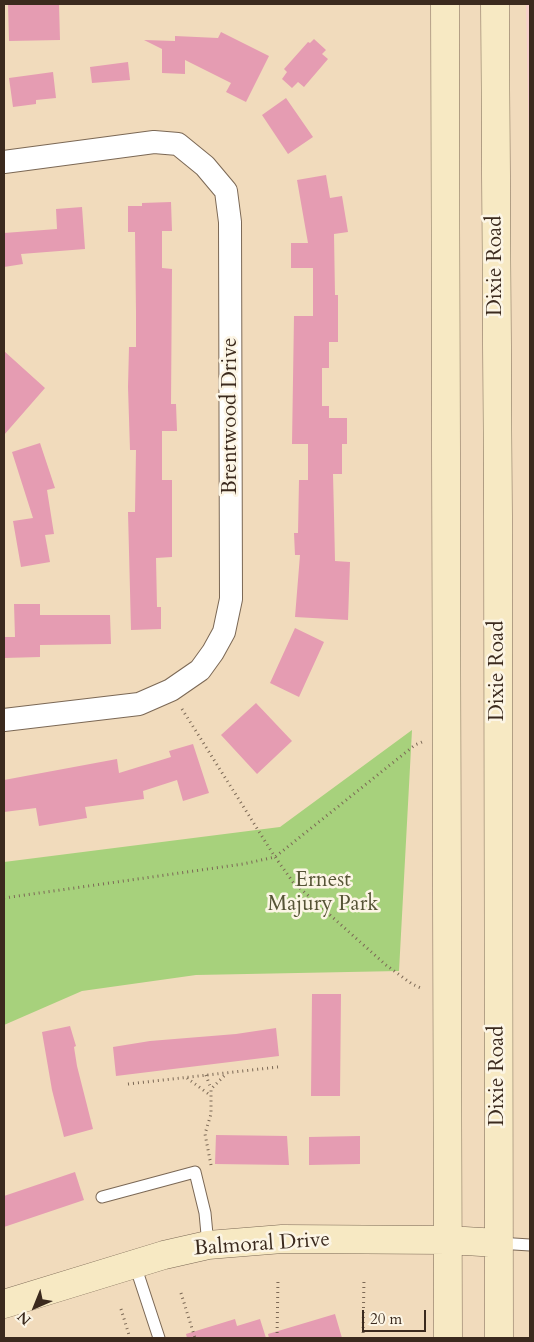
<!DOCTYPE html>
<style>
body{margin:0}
#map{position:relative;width:534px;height:1342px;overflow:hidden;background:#f1dbbc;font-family:Cardo,serif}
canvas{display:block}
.frame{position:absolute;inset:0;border:5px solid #3b2a1e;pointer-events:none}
.north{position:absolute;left:10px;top:1282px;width:50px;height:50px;-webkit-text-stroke:4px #fcf5e5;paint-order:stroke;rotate:224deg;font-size:14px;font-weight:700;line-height:20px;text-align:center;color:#3b2a1e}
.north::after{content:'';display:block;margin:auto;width:18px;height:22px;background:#3b2a1e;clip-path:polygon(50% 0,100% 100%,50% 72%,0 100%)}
.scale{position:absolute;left:362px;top:1310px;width:64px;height:22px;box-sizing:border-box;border:2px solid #3b2a1e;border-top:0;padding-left:6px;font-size:15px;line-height:18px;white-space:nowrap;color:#3b2a1e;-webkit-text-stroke:4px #fcf5e5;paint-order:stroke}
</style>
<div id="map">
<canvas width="534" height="1342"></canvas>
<div class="frame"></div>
<div class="north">N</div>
<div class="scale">20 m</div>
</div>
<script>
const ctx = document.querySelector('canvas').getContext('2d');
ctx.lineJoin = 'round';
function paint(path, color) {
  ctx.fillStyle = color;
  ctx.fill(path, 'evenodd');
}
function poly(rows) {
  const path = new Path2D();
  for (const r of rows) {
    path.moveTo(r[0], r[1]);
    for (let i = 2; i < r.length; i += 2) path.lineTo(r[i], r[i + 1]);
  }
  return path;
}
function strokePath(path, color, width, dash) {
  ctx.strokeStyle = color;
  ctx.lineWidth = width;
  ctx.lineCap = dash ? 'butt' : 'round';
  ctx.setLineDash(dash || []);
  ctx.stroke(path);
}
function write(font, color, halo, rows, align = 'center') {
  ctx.font = font + ' Cardo,serif';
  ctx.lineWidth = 5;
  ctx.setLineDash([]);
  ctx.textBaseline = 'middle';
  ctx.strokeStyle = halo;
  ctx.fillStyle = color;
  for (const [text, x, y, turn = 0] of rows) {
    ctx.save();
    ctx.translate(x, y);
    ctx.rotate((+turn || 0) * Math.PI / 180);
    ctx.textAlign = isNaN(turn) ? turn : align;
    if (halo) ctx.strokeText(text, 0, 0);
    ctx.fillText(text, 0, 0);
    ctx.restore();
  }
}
paint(poly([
 [526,4,530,4,530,192]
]), '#f7d0cc');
paint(poly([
 [412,730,399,971,196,975,82,991,4,1025,4,862,280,827]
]), '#a7d17c');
paint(poly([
 [8,4,59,4,60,40,9,41],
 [221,32,269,56,246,102,226,92,231,83,185,60,185,74,162,73,162,49,144,40,175,41,175,36,218,38],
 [314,39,326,50,322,54,328,59,304,87,298,82,292,88,282,79,287,72,284,69,308,42,310,43],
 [128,62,130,80,92,83,90,67],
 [53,72,56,98,36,100,36,104,13,107,9,78],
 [286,98,313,137,288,154,262,115],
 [326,175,330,198,342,196,348,232,334,234,335,295,338,295,338,342,329,342,329,368,322,368,322,406,329,406,329,418,347,418,347,444,342,444,342,474,333,474,334,515,335,561,350,562,348,620,295,617,300,555,295,555,294,533,298,533,299,480,308,480,308,444,292,444,294,316,313,316,313,268,291,268,291,243,308,243,297,180],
 [171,202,172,231,162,231,162,268,172,269,171,404,176,404,177,431,162,431,162,480,172,480,172,557,156,558,157,607,161,607,161,629,131,630,128,512,135,512,136,450,130,450,128,387,129,347,136,347,136,312,135,232,128,232,128,206,142,206,142,203],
 [82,207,85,249,21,254,23,264,4,267,4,233,57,229,56,209],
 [4,351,45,388,4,435],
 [40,443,55,488,47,490,54,534,45,535,50,562,21,567,13,521,33,518,12,452],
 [14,604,40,604,40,615,110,615,111,644,40,645,40,657,4,658,4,637,15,637],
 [295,628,324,642,299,697,270,683],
 [256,703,292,741,257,774,221,735],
 [193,744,209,793,183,801,177,780,143,791,144,799,85,807,87,818,39,826,36,808,4,812,4,780,117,759,119,773,171,757,169,751],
 [312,994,341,994,340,1096,311,1096],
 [70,1026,76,1046,74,1047,77,1066,93,1129,64,1137,52,1090,42,1032],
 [276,1028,279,1056,116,1076,113,1047,150,1041,236,1034],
 [216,1135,287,1136,289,1165,215,1164],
 [360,1136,360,1164,309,1165,309,1137],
 [75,1172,84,1200,4,1227,4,1196],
 [335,1314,342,1338,269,1338,268,1334],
 [235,1319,237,1326,260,1319,266,1338,187,1338,186,1334]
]), '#e59cb2');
const lane = poly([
 [102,1197,195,1172,205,1213,208,1245],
 [498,1243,530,1245],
 [135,1265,159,1338]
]);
const street = poly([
 [4,162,154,142,178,144,205,166,226,191,230,222,231,599,224,632,213,652,200,670,171,690,139,704,4,720]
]);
const secondary = poly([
 [445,4,448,1338],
 [495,4,498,515,499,1338],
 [4,1304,164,1255,208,1245,282,1239,448,1240,498,1243]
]);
strokePath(lane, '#7b6855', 13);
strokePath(street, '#7b6855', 24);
strokePath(secondary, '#7b6855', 29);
strokePath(poly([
 [182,709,275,857,293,882,386,965,412,984,423,989],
 [4,898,243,864,275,857,415,745,422,742],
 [206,1075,211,1089],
 [187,1078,210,1095],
 [128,1084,278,1067],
 [211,1165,205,1134,211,1114,211,1089,227,1073],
 [181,1293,195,1338],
 [121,1309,130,1338],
 [277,1338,278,1278],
 [363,1338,364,1278]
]), '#7b6855', 3, [1, 4]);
strokePath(lane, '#fff', 11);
strokePath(street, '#fff', 22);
strokePath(secondary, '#f7e9c3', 28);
write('21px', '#3b2a1e', '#fcf5e5', [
 ["Dixie Road",496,266,-90],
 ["Brentwood Drive",231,416,-90],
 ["Dixie Road",498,671,-90],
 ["Dixie Road",498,1076,-90],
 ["Balmoral Drive",262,1245,-4]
]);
write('21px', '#565436', '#fcf5e5', [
 ["Ernest",323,881],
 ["Majury Park",323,905]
]);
</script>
